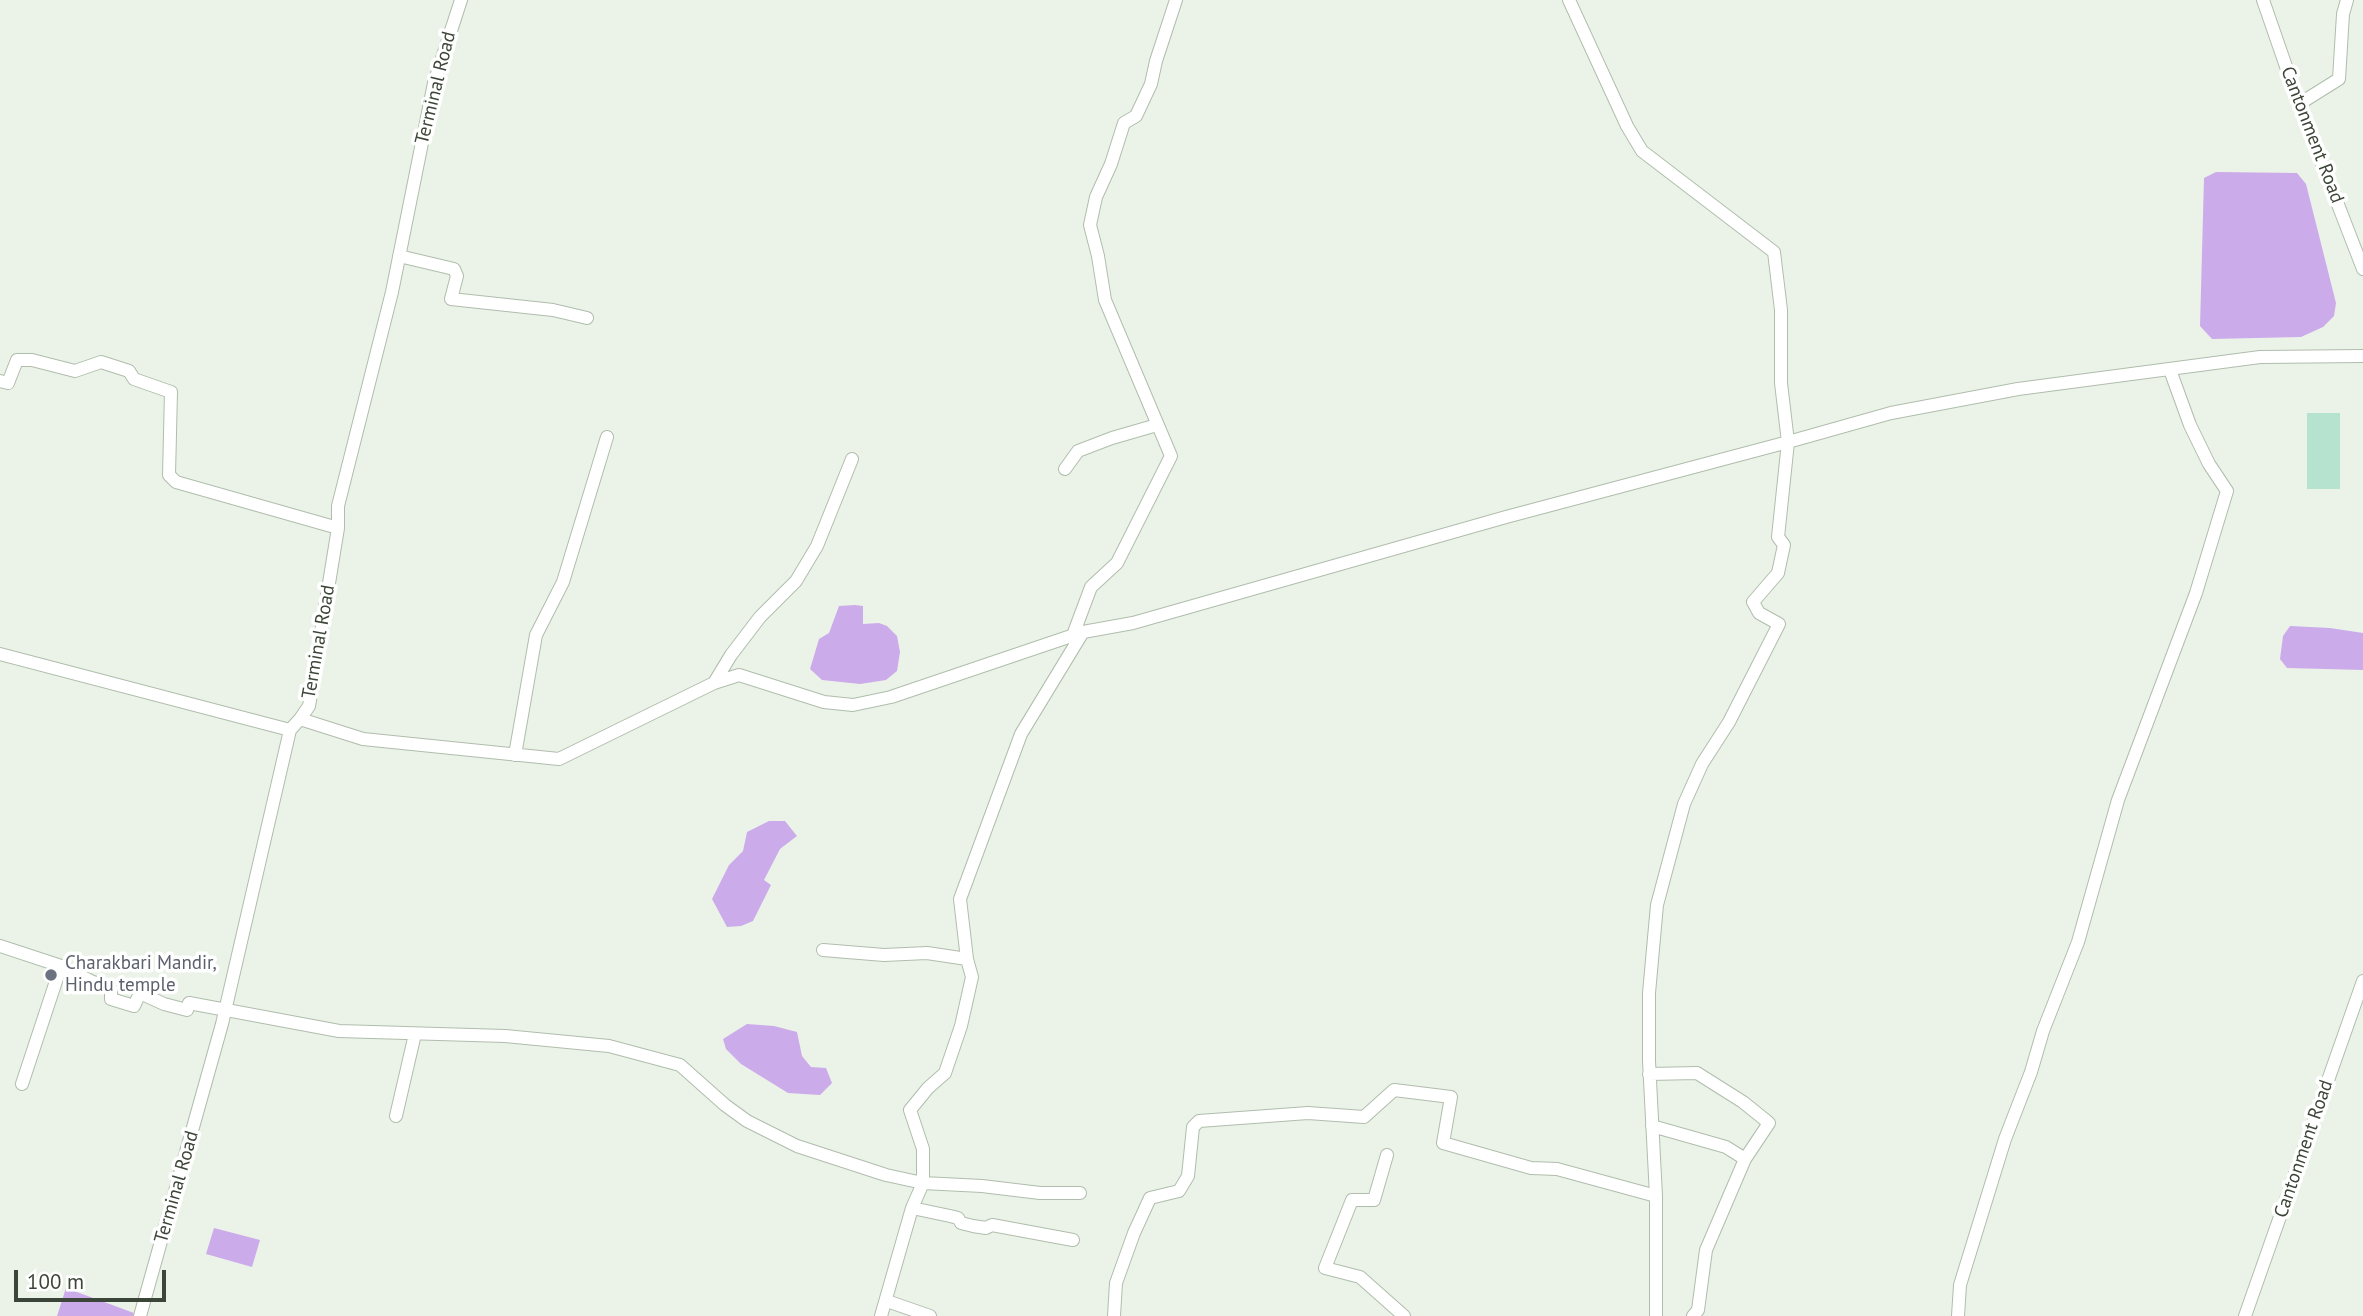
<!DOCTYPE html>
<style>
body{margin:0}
#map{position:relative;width:2363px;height:1316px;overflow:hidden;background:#ebf3e9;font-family:"PT Sans",sans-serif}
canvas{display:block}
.scale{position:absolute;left:14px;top:1270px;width:152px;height:32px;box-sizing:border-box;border:4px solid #3c4638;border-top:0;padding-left:9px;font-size:21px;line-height:24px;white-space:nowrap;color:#3c4638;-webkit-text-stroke:5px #fff;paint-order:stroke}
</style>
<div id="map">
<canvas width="2363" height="1316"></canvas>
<div class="scale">100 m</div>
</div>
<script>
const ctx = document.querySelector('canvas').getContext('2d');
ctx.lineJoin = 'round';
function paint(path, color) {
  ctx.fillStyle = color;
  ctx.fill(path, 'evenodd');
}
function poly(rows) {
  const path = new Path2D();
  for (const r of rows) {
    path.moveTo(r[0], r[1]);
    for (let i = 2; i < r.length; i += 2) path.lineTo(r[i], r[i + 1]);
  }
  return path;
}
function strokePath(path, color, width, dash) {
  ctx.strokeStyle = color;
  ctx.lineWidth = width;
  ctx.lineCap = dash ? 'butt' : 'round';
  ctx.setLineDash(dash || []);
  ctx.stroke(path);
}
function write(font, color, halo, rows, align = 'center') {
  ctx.font = font + ' "PT Sans",sans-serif';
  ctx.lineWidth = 7;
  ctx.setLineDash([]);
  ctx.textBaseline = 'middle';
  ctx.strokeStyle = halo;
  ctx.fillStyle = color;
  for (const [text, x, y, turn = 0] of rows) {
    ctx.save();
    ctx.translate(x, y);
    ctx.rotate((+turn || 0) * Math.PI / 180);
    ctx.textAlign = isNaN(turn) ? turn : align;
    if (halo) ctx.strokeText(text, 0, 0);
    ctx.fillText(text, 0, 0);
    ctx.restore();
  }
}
paint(poly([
 [2307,413,2340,413,2340,489,2307,489]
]), '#b5e3d0');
paint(poly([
 [2216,172,2297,173,2306,184,2336,303,2334,316,2323,327,2301,337,2212,339,2200,326,2204,178],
 [855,605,863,606,863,624,879,623,887,626,897,636,900,652,897,671,886,680,860,684,822,680,810,669,819,639,829,633,839,606],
 [2290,626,2330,628,2363,633,2363,670,2287,668,2280,659,2283,636],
 [769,821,785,821,797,836,780,849,764,880,771,885,753,921,741,926,727,927,712,899,729,865,743,851,747,832],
 [747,1024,774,1026,797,1032,802,1056,811,1067,826,1068,832,1083,820,1095,788,1093,741,1064,726,1049,723,1039],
 [214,1228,260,1240,252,1267,206,1254],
 [66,1288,134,1313,133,1316,57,1316]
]), '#ccabea');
const minor = poly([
 [1569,0,1627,126,1642,151,1774,252,1781,310,1781,383,1788,442,1778,537,1784,545,1778,573,1753,602,1759,613,1779,624,1729,722,1702,764,1684,804,1657,905,1649,993,1649,1061,1656,1196,1656,1316],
 [2263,0,2299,104,2363,269],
 [2299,104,2339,79,2343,14,2347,0],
 [399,256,454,269,457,276,451,299,553,310,587,318],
 [0,381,8,383,17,360,32,360,75,371,101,362,129,371,134,379,171,392,169,475,176,482,338,528],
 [1065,469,1078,451,1112,438,1157,425],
 [1073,635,1091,587,1117,563,1171,456,1105,300,1098,256,1090,225,1096,197,1111,164,1124,123,1136,116,1151,84,1156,61,1176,0],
 [0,654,290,730],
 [714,683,731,655,760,617,796,581,817,546,852,459],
 [300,719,363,739,559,759,714,683,739,675,824,702,853,705,891,697,1083,632,1133,623,1506,517,1788,442,1891,413,2018,389,2260,357,2363,356],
 [515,755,536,635,563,582,607,437],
 [0,946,61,966,93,982,111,988,111,999,134,1006,140,993,164,1004,187,1010,189,1003,339,1031,505,1036,609,1046,680,1065,725,1105,747,1121,797,1146,886,1175,923,1183,982,1186,1040,1193,1080,1193],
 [823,950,884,955,927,953,967,959],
 [1649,1074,1697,1073,1743,1102,1769,1123,1745,1159,1726,1147,1652,1126],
 [22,1084,61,966],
 [396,1116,415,1034],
 [1387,1155,1374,1200,1352,1200,1325,1268,1360,1277,1404,1316],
 [912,1208,950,1216,958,1218,961,1223,973,1226,986,1228,992,1225,1073,1240],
 [887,1301,930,1316],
 [140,1316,222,1024,290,730,300,719,309,706,338,528,338,506,392,292,434,83,461,0],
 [881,1316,912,1208,923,1183,923,1149,910,1110,928,1088,945,1073,961,1026,972,977,967,959,960,899,1021,734,1083,632],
 [1114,1316,1116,1283,1134,1233,1150,1198,1179,1191,1188,1176,1193,1127,1199,1121,1308,1113,1364,1117,1394,1090,1451,1097,1443,1143,1531,1168,1557,1169,1656,1196],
 [1693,1316,1698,1310,1706,1250,1745,1159],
 [1958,1316,1960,1285,2005,1139,2031,1072,2043,1031,2078,942,2118,800,2196,593,2227,491,2209,464,2190,425,2170,370],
 [2245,1316,2363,981]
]);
strokePath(minor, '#b0bdac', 14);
strokePath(minor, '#fff', 12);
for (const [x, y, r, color] of [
 [51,975,7,"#6b7280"]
]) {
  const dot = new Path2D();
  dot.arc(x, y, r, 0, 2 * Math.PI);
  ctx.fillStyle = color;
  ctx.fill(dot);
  strokePath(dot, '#fff', 2.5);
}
write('19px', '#3c4638', '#fff', [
 ["Terminal Road",436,88,-76],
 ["Cantonment Road",2312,135,69],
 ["Terminal Road",319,642,-80],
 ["Cantonment Road",2304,1149,-71],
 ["Terminal Road",177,1187,-74]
]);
write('19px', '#5b616d', '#fff', [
 ["Charakbari Mandir,",65,964],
 ["Hindu temple",65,986]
], 'left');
</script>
